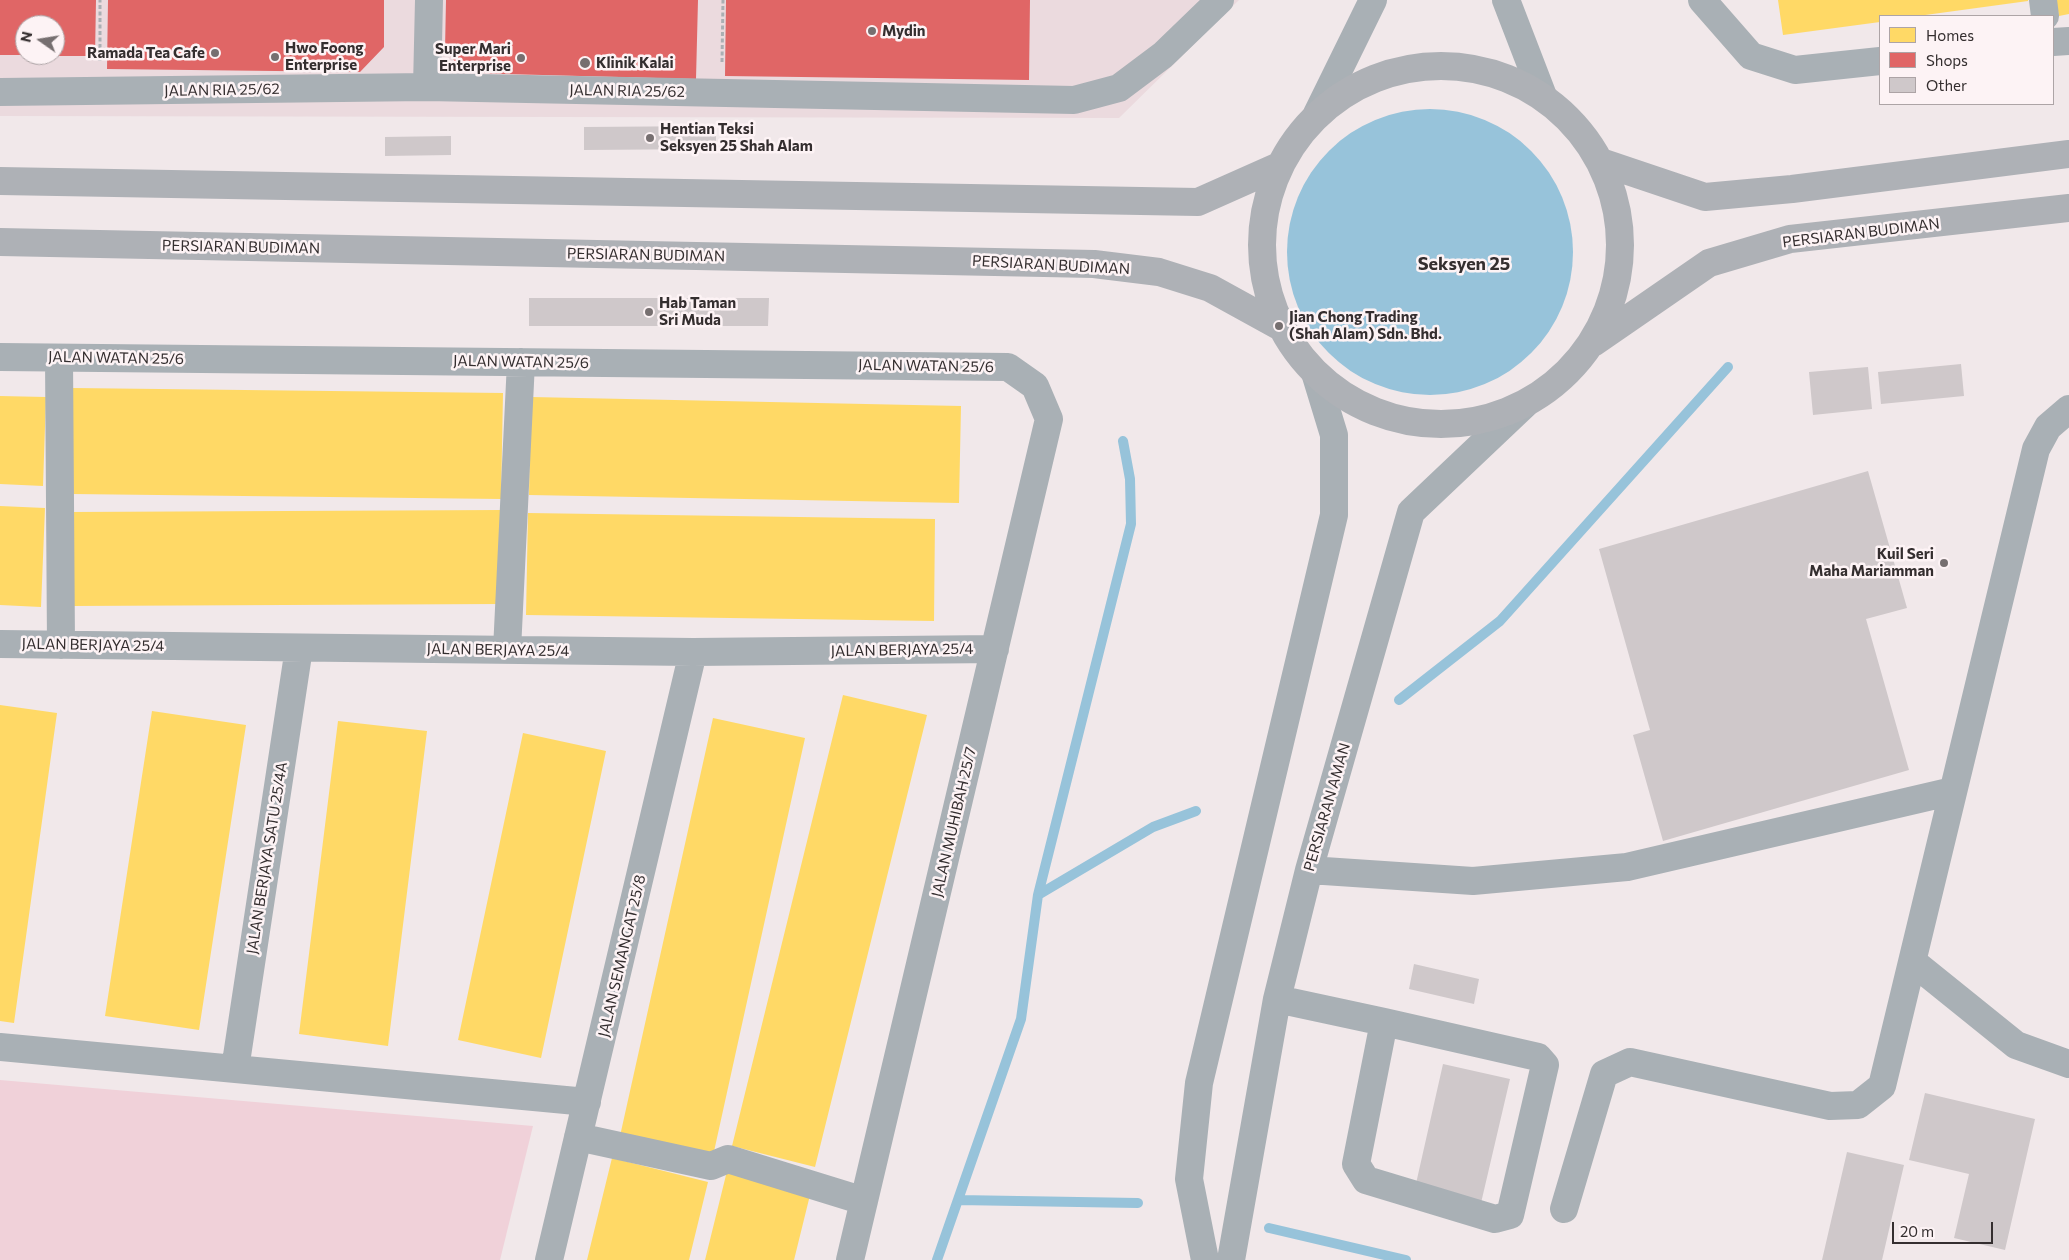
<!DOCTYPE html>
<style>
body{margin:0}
#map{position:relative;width:2069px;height:1260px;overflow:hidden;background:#f1e8ea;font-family:Commissioner,sans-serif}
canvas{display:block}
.legend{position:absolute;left:1879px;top:15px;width:175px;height:90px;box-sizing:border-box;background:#fdf3f5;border:1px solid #ada4a6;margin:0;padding:6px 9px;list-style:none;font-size:15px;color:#342e2f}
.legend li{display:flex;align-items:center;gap:10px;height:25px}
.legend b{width:25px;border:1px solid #ada4a6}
.north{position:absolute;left:15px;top:15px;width:50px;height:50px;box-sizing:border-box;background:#fdf3f5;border:1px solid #ada4a6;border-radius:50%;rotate:283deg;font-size:14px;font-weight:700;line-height:20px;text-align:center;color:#342e2f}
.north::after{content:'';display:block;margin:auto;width:18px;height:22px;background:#766f70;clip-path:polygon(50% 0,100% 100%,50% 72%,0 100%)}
.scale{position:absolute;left:1892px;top:1222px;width:101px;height:22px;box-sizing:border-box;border:2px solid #342e2f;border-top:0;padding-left:6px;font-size:15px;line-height:18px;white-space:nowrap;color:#342e2f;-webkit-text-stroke:4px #fdf3f5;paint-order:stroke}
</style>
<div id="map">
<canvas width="2069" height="1260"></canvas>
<ul class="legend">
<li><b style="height:14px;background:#ffd966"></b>Homes</li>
<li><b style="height:14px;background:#e06666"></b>Shops</li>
<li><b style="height:14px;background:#cfc8ca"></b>Other</li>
</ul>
<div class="north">N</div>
<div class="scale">20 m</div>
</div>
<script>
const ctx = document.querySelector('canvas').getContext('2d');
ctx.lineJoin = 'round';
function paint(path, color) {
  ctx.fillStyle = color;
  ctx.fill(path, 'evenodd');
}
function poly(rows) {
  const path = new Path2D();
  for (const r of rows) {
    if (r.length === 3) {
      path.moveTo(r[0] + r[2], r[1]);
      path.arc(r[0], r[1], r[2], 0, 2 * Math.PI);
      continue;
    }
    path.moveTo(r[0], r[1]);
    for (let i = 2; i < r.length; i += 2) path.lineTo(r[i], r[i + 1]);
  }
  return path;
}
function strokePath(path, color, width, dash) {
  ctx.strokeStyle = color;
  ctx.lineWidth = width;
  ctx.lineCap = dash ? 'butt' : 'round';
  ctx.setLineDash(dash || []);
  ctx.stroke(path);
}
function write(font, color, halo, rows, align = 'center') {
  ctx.font = font + ' Commissioner,sans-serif';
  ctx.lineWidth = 5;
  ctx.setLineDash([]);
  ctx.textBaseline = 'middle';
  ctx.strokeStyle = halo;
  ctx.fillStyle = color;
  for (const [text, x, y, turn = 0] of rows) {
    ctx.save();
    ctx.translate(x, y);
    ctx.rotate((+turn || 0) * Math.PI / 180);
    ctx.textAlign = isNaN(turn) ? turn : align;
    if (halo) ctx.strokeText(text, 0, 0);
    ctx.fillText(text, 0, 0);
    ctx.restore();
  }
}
paint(poly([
 [0,0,1239,0,1119,118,0,116],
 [25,25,55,25,55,55,25,55]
]), '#ebdade');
paint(poly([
 [0,1080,533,1126,500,1260,0,1260]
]), '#f0d1d9');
paint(poly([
 [1430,252,143]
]), '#97c3da');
paint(poly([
 [1778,0,2028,0,2028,1,1918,16,1880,16,1880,22,1783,35],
 [2056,0,2069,0,2069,14,2059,16],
 [73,388,503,393,501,499,72,494],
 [0,396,46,397,43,486,0,484],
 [531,397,961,406,959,503,529,495],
 [0,506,45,508,41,607,0,605],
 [500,510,500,604,70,606,71,512],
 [528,513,935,519,934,621,526,615],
 [843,695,927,715,815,1167,732,1146],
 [0,705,57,713,14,1023,0,1021],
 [152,711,246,725,199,1030,105,1016],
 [713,718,805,738,713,1156,620,1136],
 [338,721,427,731,388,1046,299,1034],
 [523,733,606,751,541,1058,458,1040],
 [612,1158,708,1182,689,1260,587,1260],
 [727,1171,811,1191,794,1260,705,1260]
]), '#ffd966');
paint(poly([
 [0,0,96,0,95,56,55,56,55,25,25,25,25,55,0,55],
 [108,0,384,0,384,47,360,72,107,69],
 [446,0,698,0,696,79,504,74,464,72,445,50],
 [726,0,1030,0,1029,80,725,76]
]), '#e06666');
strokePath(poly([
 [1399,700,1500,621,1728,367],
 [1038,895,1153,827,1196,811],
 [958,1200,1138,1203],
 [1269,1228,1406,1260],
 [937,1260,1021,1019,1038,895,1131,524,1130,479,1123,441]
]), '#97c3da', 10);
paint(poly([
 [716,126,716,149,584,150,584,127],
 [451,136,451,155,385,156,385,137],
 [529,298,769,298,768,326,529,326],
 [1961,364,1964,396,1881,404,1878,372],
 [1868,367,1872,409,1813,415,1809,372],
 [1868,471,1907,608,1866,619,1909,770,1663,841,1633,735,1650,730,1599,549],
 [1414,964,1479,979,1474,1004,1409,989],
 [1443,1064,1510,1079,1481,1203,1415,1188],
 [1925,1093,2035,1119,2005,1250,1954,1238,1969,1174,1909,1160],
 [1847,1152,1904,1165,1882,1260,1822,1260]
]), '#cfc8ca');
strokePath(poly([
 [100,61,100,0],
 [722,62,723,0]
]), '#abafb3', 3, [4, 2.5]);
strokePath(poly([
 [1506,0,1543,96],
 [1702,0,1751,56,1795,70,1880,61],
 [2043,0,2045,16],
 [2053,42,2069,41],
 [427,87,429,0],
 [0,92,427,87,1074,100,1119,88,1163,55,1220,0],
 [1317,114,1373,0],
 [0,357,1008,367,1035,386,1049,419,850,1260],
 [59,358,61,645],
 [0,644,693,652,995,649],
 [507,650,521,362],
 [1309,870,1473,881,1627,867,1953,791],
 [1913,962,2016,1045,2069,1064],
 [1277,999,1384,1022,1538,1057,1545,1065,1510,1215,1495,1219,1366,1180,1356,1164,1384,1022],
 [0,1047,587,1102],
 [235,1069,299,648],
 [578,1137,711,1166,728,1159,864,1201],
 [1564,1209,1604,1074,1630,1062,1830,1106,1858,1105,1882,1086,2036,449,2048,427,2069,409],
 [549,1260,693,652],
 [1205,1260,1189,1179,1199,1083,1334,515,1334,435,1316,376],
 [1231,1260,1277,999,1309,870,1411,512,1525,404]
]), '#a9b0b5', 28);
strokePath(poly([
 [1441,245,179],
 [1601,162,1705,197,1792,189,2069,154],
 [0,181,1198,202,1279,166],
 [0,242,1094,264,1159,272,1210,288,1279,326],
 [1593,343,1709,263,1790,239,2069,208]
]), '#aeb1b6', 28);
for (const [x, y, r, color] of [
 [872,31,5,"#766f70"],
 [215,53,5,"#766f70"],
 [275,57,5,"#766f70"],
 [521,58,5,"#766f70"],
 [585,63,6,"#766f70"],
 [650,138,5,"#766f70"],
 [649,312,5,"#766f70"],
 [1279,326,5,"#766f70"],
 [1944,563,5,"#766f70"]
]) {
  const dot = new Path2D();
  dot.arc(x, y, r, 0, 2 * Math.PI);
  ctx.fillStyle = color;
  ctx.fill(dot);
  strokePath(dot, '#fdf3f5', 2);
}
write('bold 15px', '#342e2f', '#fdf3f5', [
 ["Mydin",882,31],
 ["Hwo Foong",285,48],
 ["Enterprise",285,65],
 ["Super Mari",511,49,"right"],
 ["Enterprise",511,66,"right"],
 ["Ramada Tea Cafe",205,53,"right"],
 ["Klinik Kalai",596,63],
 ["Hentian Teksi",660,129],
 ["Seksyen 25 Shah Alam",660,146],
 ["Hab Taman",659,303],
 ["Sri Muda",659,320],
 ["Jian Chong Trading",1289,317],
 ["(Shah Alam) Sdn. Bhd.",1289,334],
 ["Kuil Seri",1934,554,"right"],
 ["Maha Mariamman",1934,571,"right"]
], 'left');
write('15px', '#342e2f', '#fdf3f5', [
 ["JALAN RIA 25/62",222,90,-1],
 ["JALAN RIA 25/62",627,91,1],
 ["PERSIARAN BUDIMAN",1861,233,-7],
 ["PERSIARAN BUDIMAN",241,247,1],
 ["PERSIARAN BUDIMAN",646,255,1],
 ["PERSIARAN BUDIMAN",1051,265,3],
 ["JALAN WATAN 25/6",116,358,1],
 ["JALAN WATAN 25/6",521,362,1],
 ["JALAN WATAN 25/6",926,366,1],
 ["JALAN BERJAYA 25/4",93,645,1],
 ["JALAN BERJAYA 25/4",498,650,1],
 ["JALAN BERJAYA 25/4",902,650,-1],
 ["PERSIARAN AMAN",1327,807,-74],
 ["JALAN MUHIBAH 25/7",954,822,-77],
 ["JALAN BERJAYA SATU 25/4A",267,858,-81],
 ["JALAN SEMANGAT 25/8",622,956,-77]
]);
write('bold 18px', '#342e2f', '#fdf3f5', [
 ["Seksyen 25",1464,264]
]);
</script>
